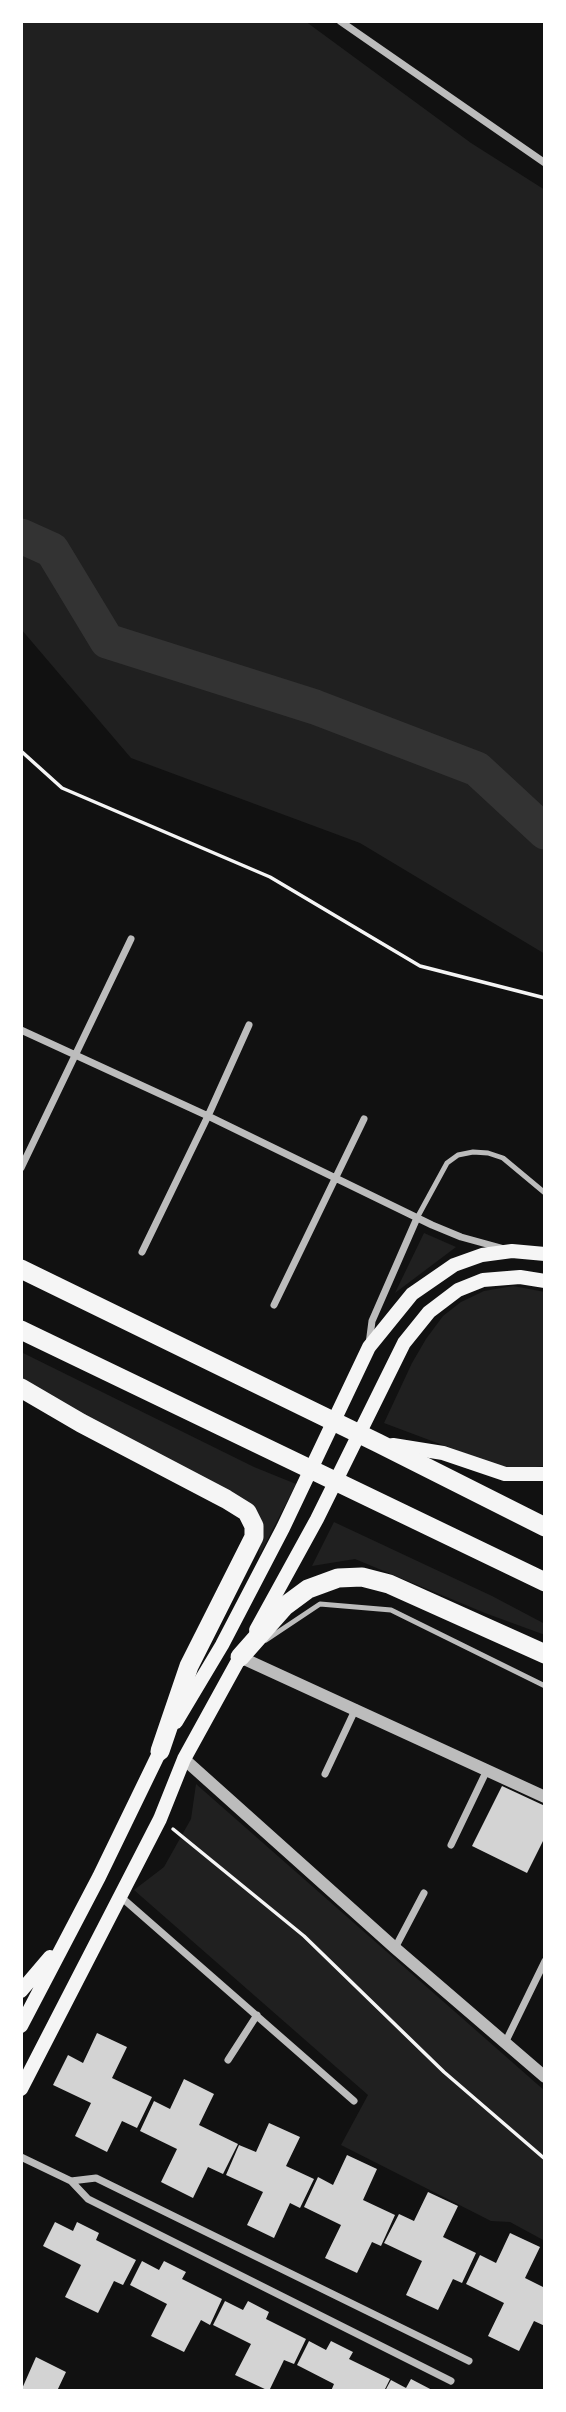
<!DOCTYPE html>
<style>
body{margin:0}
#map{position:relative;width:566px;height:2412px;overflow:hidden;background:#111;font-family:"DejaVu Sans",sans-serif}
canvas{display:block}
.frame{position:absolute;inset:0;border:23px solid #fff;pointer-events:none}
</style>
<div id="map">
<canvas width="566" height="2412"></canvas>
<div class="frame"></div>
</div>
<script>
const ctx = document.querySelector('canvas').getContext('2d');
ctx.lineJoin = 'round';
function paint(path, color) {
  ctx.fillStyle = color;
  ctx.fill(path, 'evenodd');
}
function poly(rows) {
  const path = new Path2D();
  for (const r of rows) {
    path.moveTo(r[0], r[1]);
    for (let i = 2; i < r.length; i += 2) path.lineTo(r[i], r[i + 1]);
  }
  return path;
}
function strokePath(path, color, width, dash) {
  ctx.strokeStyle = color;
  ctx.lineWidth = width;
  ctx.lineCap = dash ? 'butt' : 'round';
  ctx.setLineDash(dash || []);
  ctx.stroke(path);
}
paint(poly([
 [21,21,305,21,471,143,545,190,545,954,360,843,131,758,21,629],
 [424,1233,456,1247,395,1293],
 [513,1286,545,1292,545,1466,518,1469,496,1465,384,1423,412,1363,426,1339,443,1316,461,1302,484,1291],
 [21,1352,254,1467,296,1484,259,1556,261,1531,87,1417,21,1379],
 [334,1522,492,1596,545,1624,545,1635,485,1613,355,1559,312,1566],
 [196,1784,545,2091,545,2241,510,2222,491,2221,341,2145,368,2095,134,1890,164,1867,191,1819]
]), '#202020');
strokePath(poly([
 [21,536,52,550,107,641,315,707,477,769,545,832]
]), '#333', 35);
paint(poly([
 [502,1786,545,1806,545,1837,527,1873,472,1846],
 [97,2033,127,2047,112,2078,152,2097,137,2128,122,2121,107,2152,75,2136,91,2103,53,2085,68,2055,83,2063],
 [184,2079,214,2094,199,2125,238,2144,223,2174,208,2167,193,2198,161,2182,177,2149,140,2131,154,2101,170,2109],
 [269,2123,300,2137,286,2166,314,2179,300,2208,290,2203,274,2238,247,2225,263,2192,226,2175,239,2145,256,2152],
 [347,2155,377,2169,363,2200,395,2215,381,2246,372,2242,357,2273,325,2258,341,2225,304,2207,318,2177,333,2185],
 [428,2192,458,2206,443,2237,476,2253,462,2283,453,2279,438,2310,406,2295,422,2261,384,2243,399,2214,414,2221],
 [55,2222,73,2231,77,2222,99,2233,96,2240,136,2260,123,2285,114,2281,98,2313,65,2297,81,2265,43,2246],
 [510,2233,540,2247,525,2278,545,2288,545,2326,534,2321,519,2351,488,2336,504,2303,466,2284,480,2255,496,2263],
 [142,2261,159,2270,164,2261,186,2272,182,2279,222,2299,210,2325,201,2320,184,2352,151,2336,167,2304,130,2285],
 [225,2301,243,2310,248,2301,269,2312,266,2319,306,2339,294,2364,284,2360,269,2391,235,2375,251,2344,213,2325],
 [309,2341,326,2350,331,2341,353,2352,349,2359,390,2379,384,2391,331,2391,334,2384,297,2365],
 [36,2357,66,2372,57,2391,21,2391],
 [411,2379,434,2391,385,2391,391,2380,406,2388]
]), '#d3d3d3');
strokePath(poly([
 [21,751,62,788,270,877,420,966,545,998],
 [173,1829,304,1936,444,2072,545,2159]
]), '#f5f5f5', 3.5);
strokePath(poly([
 [417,1218,447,1163,458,1155,473,1152,488,1153,503,1158,545,1193],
 [266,1640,320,1604,391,1610,545,1686]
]), '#bcbcbc', 5);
strokePath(poly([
 [340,21,545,163],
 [21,1030,208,1116,432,1225,461,1237,501,1248],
 [21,1168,131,939],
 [142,1252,208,1116,249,1025],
 [274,1305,364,1119],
 [369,1344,372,1321,417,1218],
 [325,1774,356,1708],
 [451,1845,487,1770],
 [121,1897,354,2101],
 [395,1948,424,1893],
 [505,2043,545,1961],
 [228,2060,257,2015],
 [21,2157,71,2181,88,2199,451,2381],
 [71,2181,96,2178,469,2361]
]), '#bcbcbc', 7);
strokePath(poly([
 [240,1657,545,1797],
 [184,1759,395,1948,545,2077]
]), '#bcbcbc', 12);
strokePath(poly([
 [393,1445,443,1453,505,1474,545,1474],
 [256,1630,317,1519,404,1343,429,1312,458,1290,483,1280,520,1277,545,1281],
 [176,1722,222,1645,283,1528,369,1347,412,1294,454,1265,482,1255,512,1251,545,1254],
 [21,1991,50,1957],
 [21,2026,99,1877,164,1743],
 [21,2089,160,1819,184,1759,244,1650]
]), '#f5f5f5', 14);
strokePath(poly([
 [21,1269,378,1443,545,1527],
 [21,1330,545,1582],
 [21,1388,81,1423,226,1499,247,1512,254,1526,254,1537,189,1666,160,1751],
 [240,1657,285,1606,308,1589,338,1578,362,1577,389,1584,545,1654]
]), '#f5f5f5', 19);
</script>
